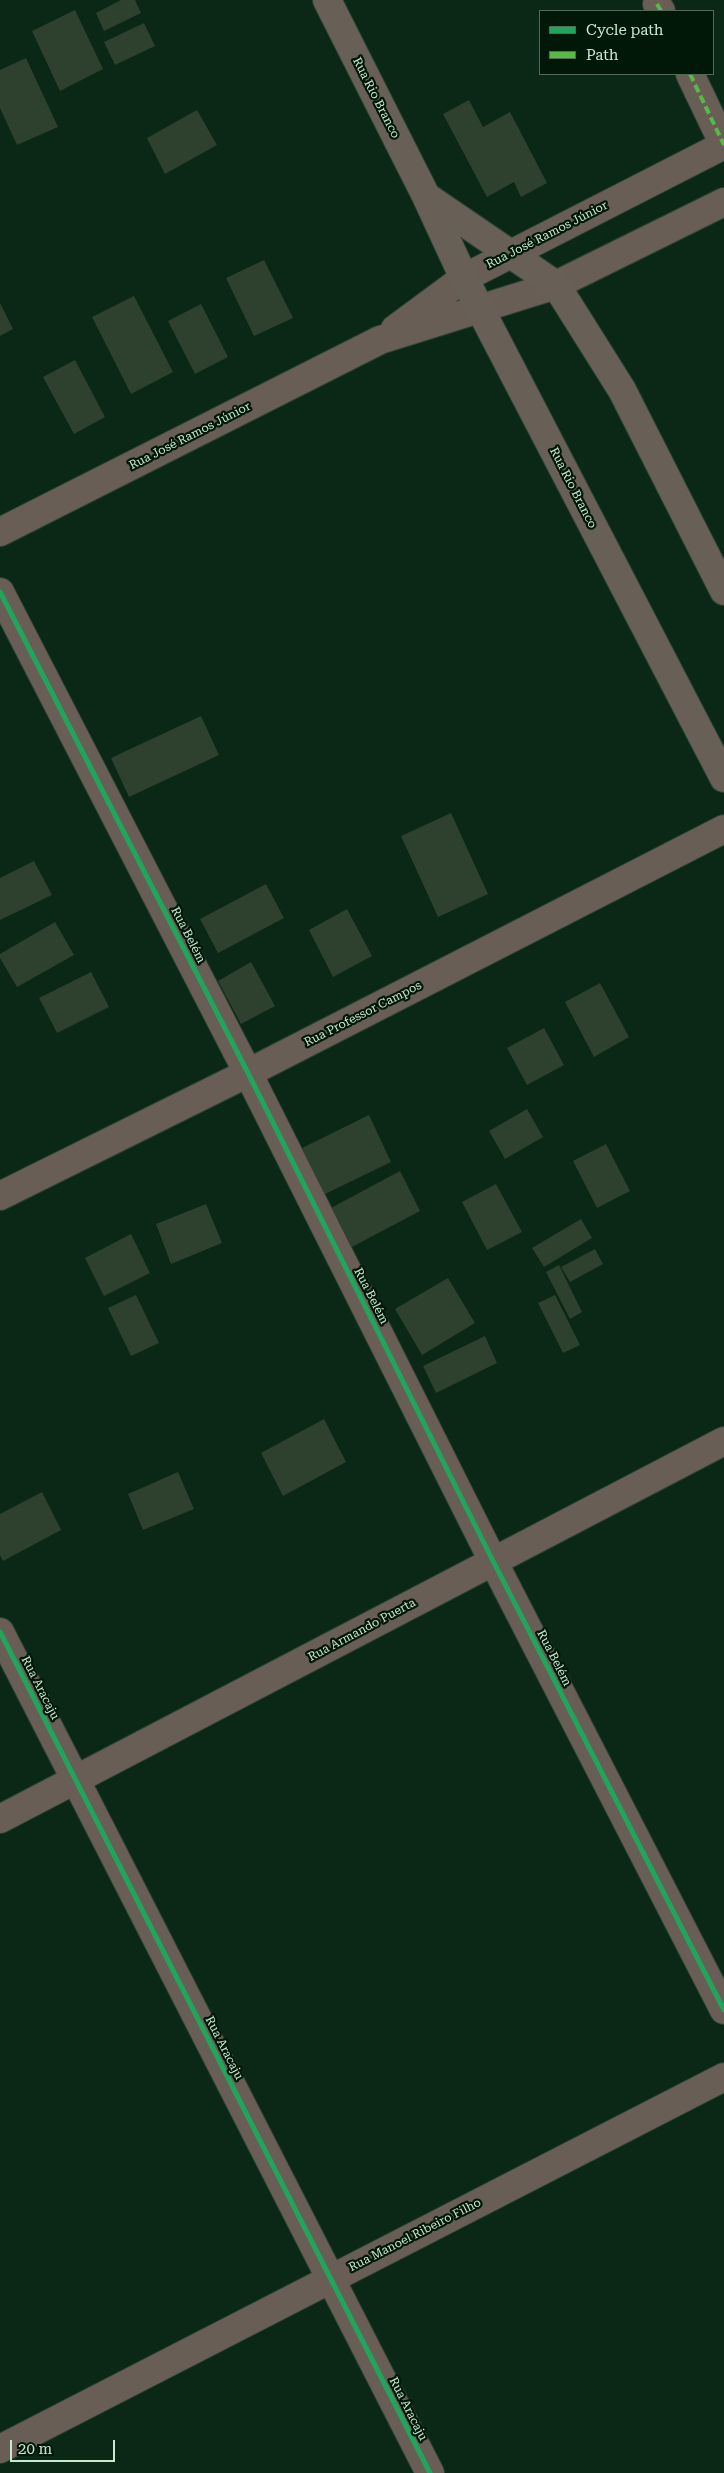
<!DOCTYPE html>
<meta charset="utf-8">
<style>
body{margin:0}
#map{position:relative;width:724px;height:2473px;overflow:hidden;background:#0b2716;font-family:"Roboto Serif",serif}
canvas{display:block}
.legend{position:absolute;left:539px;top:10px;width:175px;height:65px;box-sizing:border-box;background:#011707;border:1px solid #516b57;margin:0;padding:6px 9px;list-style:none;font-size:15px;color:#c9e8d0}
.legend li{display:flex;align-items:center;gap:10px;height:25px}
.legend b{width:25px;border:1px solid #516b57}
.scale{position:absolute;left:10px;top:2440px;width:105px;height:22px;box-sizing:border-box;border:2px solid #c9e8d0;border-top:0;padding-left:6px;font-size:15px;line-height:18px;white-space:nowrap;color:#c9e8d0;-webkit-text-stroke:4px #011707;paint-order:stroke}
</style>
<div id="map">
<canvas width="724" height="2473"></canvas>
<ul class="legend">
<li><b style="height:6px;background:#20a55d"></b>Cycle path</li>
<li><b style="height:6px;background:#58b947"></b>Path</li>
</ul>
<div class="scale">20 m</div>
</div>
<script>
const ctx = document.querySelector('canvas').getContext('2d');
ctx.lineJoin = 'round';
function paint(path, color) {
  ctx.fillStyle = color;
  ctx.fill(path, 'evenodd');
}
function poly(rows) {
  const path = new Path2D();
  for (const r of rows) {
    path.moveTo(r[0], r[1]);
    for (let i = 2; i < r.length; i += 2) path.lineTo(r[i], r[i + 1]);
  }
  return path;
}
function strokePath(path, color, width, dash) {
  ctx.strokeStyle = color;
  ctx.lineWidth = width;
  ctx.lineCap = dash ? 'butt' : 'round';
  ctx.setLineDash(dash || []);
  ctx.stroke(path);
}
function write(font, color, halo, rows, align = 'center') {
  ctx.font = font + ' "Roboto Serif",serif';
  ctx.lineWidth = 4.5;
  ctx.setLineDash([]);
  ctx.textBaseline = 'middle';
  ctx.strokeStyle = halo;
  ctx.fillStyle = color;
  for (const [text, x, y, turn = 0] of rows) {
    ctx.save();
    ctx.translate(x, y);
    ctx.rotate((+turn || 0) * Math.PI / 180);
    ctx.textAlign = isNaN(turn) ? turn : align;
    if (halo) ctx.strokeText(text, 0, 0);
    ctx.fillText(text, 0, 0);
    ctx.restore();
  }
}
paint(poly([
 [121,0,135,0,141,13,104,31,96,13],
 [75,10,103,69,60,91,32,31],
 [144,23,155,46,115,65,104,42],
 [26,58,58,127,17,145,0,108,0,70],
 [469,100,483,127,510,112,547,183,521,197,514,182,487,197,443,114],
 [197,110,217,145,165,174,147,138],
 [264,260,293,318,254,336,226,278],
 [134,296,173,372,131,394,92,317],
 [0,303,13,329,0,336],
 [201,304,228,357,195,374,168,321],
 [75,360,105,417,74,434,43,377],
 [201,716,219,755,129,797,111,758],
 [451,813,488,894,438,917,401,836],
 [34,861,52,895,0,920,0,878],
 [266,884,284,918,218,953,200,919],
 [347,909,372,956,333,977,309,930],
 [55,922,74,955,17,987,0,958,0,954],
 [251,962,275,1006,241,1024,218,981],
 [91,972,109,1007,57,1033,39,998],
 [600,983,629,1037,594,1057,565,1002],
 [544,1028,564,1065,527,1085,507,1048],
 [527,1109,543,1137,505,1159,489,1131],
 [369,1115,391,1162,323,1195,300,1149],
 [606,1144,630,1191,597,1208,573,1161],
 [400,1171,420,1211,350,1248,329,1209],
 [496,1184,522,1232,487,1250,462,1202],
 [206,1204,222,1243,171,1264,156,1224],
 [581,1219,592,1238,544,1267,532,1248],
 [131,1234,150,1273,104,1296,85,1258],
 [595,1249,603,1264,570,1282,561,1267],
 [559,1265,582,1312,570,1319,546,1272],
 [448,1278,475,1323,422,1355,395,1309],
 [136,1295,159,1343,131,1356,108,1308],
 [555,1295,580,1345,563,1353,538,1303],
 [485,1336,497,1363,436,1393,423,1366],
 [324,1419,346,1462,283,1496,261,1453],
 [178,1472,194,1509,143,1530,128,1494],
 [42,1492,61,1530,3,1561,0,1555,0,1514]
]), '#2d412e');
const street = poly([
 [657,4,661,11],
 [395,329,464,278,724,145,690,74],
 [0,532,380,340,556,285,724,202],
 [0,592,248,1073,493,1561,724,2010],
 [0,1196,248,1073,724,829],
 [0,1632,430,2473],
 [0,1819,724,1441],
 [0,2449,724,2077]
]);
const secondary = poly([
 [327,0,426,196,464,278,724,778],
 [427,197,556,285,622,390,724,591]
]);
strokePath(street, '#2c4335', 30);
strokePath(secondary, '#2c4335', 30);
strokePath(street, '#685e56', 28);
strokePath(secondary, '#686056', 28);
strokePath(poly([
 [657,4,661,11],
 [690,74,724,145]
]), '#58b947', 4, [8, 4]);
strokePath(poly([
 [0,592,248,1073,493,1561,724,2010],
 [0,1632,430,2473]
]), '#20a55d', 5);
write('12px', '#c9e8d0', '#011707', [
 ["Rua Rio Branco",376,98,63],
 ["Rua José Ramos Júnior",547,235,-27],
 ["Rua José Ramos Júnior",190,436,-27],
 ["Rua Rio Branco",573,488,63],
 ["Rua Belém",188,935,63],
 ["Rua Professor Campos",363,1014,-27],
 ["Rua Belém",371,1296,63],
 ["Rua Armando Puerta",362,1630,-28],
 ["Rua Belém",554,1658,63],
 ["Rua Aracaju",40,1688,63],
 ["Rua Aracaju",224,2048,63],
 ["Rua Manoel Ribeiro Filho",415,2235,-27],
 ["Rua Aracaju",408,2409,63]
]);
</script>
